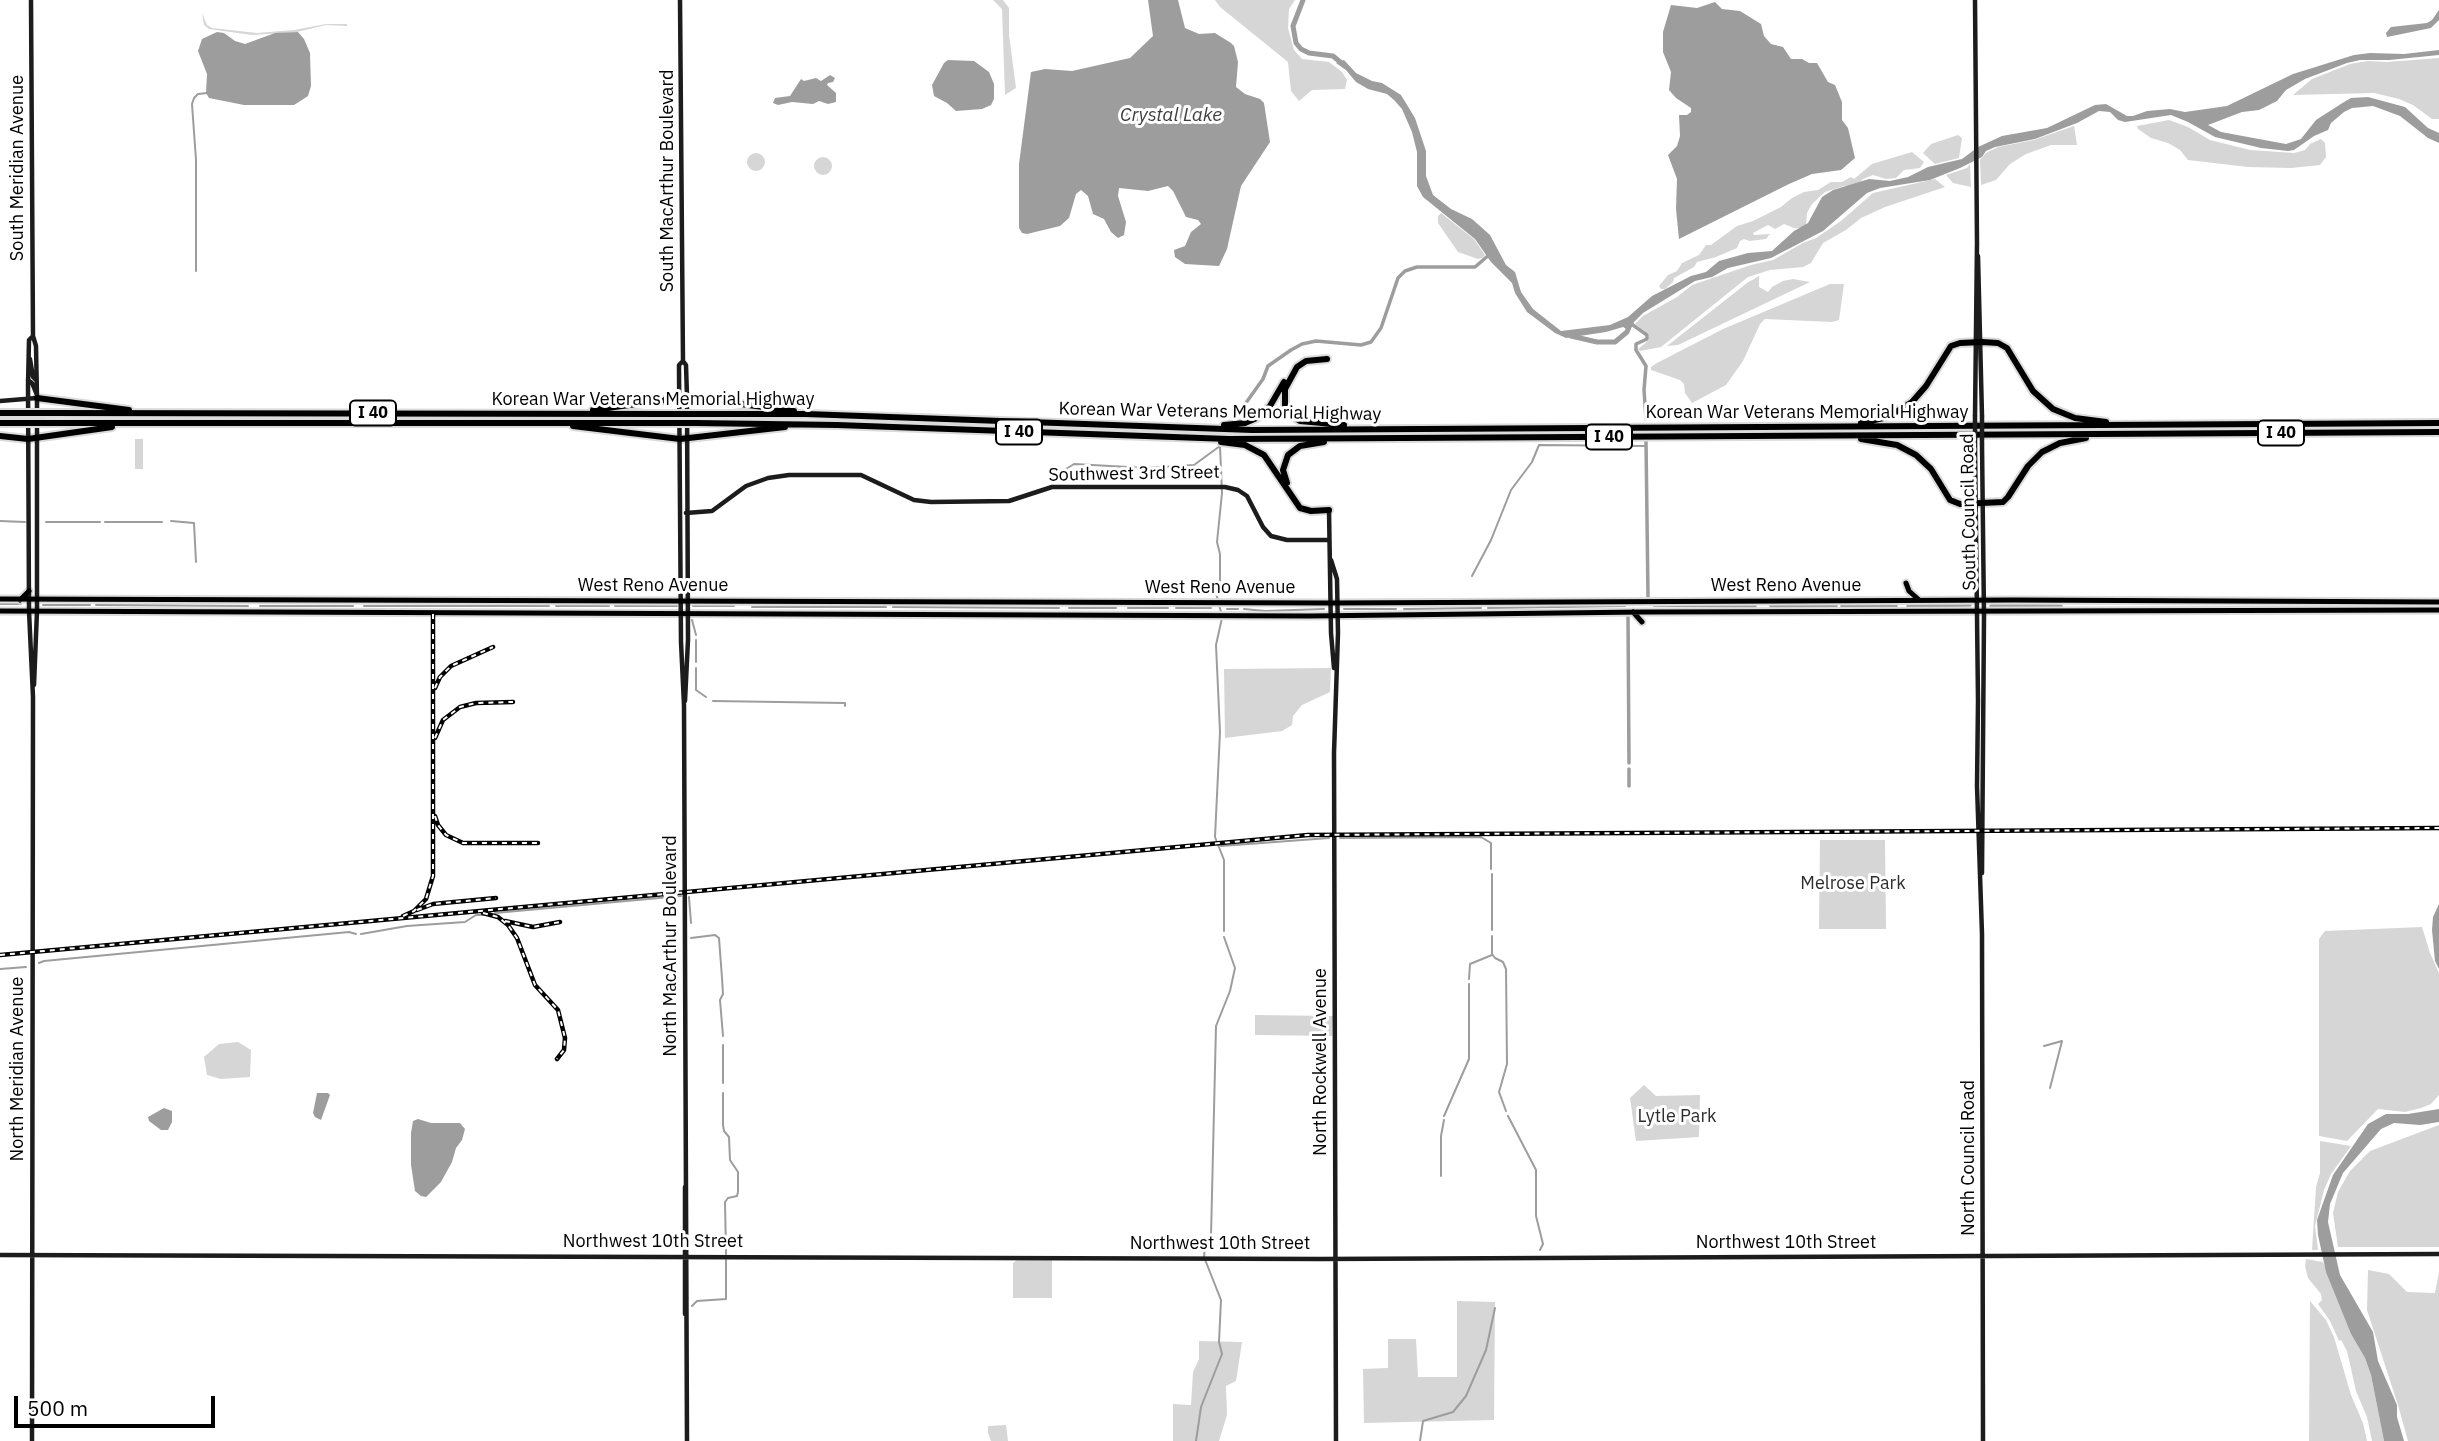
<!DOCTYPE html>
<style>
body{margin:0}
#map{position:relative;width:2439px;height:1441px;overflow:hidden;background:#fff;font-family:"IBM Plex Sans",sans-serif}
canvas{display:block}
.scale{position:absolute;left:14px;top:1396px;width:201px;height:32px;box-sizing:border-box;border:4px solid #000;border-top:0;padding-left:9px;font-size:21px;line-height:24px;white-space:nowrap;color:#000;-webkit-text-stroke:5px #fff;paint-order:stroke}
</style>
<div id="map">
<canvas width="2439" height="1441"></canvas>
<div class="scale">500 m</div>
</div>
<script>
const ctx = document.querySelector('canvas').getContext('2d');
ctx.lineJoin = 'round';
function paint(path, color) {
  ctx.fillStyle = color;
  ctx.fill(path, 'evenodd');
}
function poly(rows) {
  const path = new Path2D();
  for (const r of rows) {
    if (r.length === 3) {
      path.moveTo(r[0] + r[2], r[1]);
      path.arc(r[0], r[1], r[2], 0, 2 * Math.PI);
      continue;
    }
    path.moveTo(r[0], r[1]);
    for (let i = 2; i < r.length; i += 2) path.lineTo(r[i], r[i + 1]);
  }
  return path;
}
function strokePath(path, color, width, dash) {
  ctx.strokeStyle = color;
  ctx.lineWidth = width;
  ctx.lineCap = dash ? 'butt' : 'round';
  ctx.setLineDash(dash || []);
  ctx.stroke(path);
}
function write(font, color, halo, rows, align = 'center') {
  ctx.font = font + ' "IBM Plex Sans",sans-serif';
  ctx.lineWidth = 6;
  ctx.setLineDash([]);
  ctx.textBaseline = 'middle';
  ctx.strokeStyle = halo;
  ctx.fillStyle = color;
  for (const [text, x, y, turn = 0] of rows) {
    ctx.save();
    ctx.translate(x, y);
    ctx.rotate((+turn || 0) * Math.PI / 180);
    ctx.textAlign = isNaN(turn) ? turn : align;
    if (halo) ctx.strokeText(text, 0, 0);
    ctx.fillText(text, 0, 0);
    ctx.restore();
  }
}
paint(poly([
 [993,0,1003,0,1009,8,1009,35,1016,88,1005,95,1002,9],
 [1215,0,1295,0,1289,9,1288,28,1294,50,1302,59,1329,62,1342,72,1347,80,1345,89,1312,90,1299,101,1291,91,1288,62,1220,7],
 [202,13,207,25,212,28,257,33,294,30,326,24,347,24,347,26,326,25,297,32,252,35,209,29,204,25],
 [2439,58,2439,119,2432,119,2413,105,2399,99,2374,93,2293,95,2312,79,2350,64,2368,61,2387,62],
 [2169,120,2188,127,2210,140,2250,150,2294,153,2305,150,2310,144,2321,139,2325,143,2326,157,2320,165,2291,168,2248,167,2188,160,2180,150,2168,143,2151,138,2138,129,2137,126],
 [2074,126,2077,145,2051,145,2026,154,2010,164,1996,180,1981,185,1980,160,1986,153,1998,147,2034,140],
 [1958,135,1962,138,1959,158,1935,164,1923,153,1931,144],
 [1912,152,1924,162,1920,168,1904,170,1896,178,1886,179,1873,175,1863,179,1858,185,1844,186,1825,192,1812,204,1807,213,1806,226,1803,228,1794,228,1784,224,1775,229,1768,225,1753,233,1754,235,1770,234,1766,239,1750,241,1744,239,1740,241,1737,248,1716,257,1697,262,1694,267,1674,278,1673,282,1665,289,1661,289,1659,286,1668,275,1677,271,1682,263,1699,255,1706,245,1711,245,1737,226,1753,221,1781,207,1792,198,1804,192,1818,190,1831,182,1842,182,1851,177,1854,179,1872,164],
 [756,162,9],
 [823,166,9],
 [1970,164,1971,187,1953,183,1946,175,1967,168],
 [1935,179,1945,187,1885,207,1861,218,1846,230,1823,243,1811,263,1803,267,1770,270,1748,277,1661,347,1640,351,1638,349,1649,340,1649,334,1635,324,1643,316,1677,297,1692,285,1751,265,1773,260,1803,243,1816,238,1841,221,1873,193],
 [1441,213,1474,239,1485,255,1482,258,1478,259,1458,252,1438,223,1438,216],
 [1759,276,1759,287,1768,292,1772,287,1783,281,1793,279,1810,282,1678,345,1667,346,1747,283],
 [1830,284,1844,284,1839,320,1832,322,1765,319,1760,324,1743,361,1726,385,1692,403,1685,393,1684,384,1680,380,1651,370,1651,367,1657,363,1723,329],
 [135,439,143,439,143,469,135,469],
 [1331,668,1330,692,1302,705,1293,716,1292,725,1282,731,1225,738,1224,669],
 [1820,840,1885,840,1886,929,1819,929],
 [2422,927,2430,953,2439,973,2439,1095,2431,1104,2421,1108,2405,1112,2378,1109,2347,1141,2319,1136,2319,939,2325,931],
 [1255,1015,1333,1016,1332,1036,1255,1035],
 [238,1042,251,1050,250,1077,221,1079,207,1075,204,1057,219,1044],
 [1644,1085,1656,1096,1700,1095,1699,1137,1636,1141,1630,1098],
 [2439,1125,2439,1247,2338,1247,2333,1213,2338,1192,2350,1171,2370,1151],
 [2320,1141,2351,1146,2331,1174,2324,1190,2315,1226,2318,1250,2312,1250,2316,1187,2320,1173],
 [2306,1259,2323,1262,2351,1334,2365,1358,2371,1375,2384,1441,2372,1441,2367,1417,2356,1391,2347,1351,2341,1340,2339,1341,2330,1321,2318,1304,2322,1300,2321,1294,2308,1278,2305,1266],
 [1017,1260,1052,1260,1052,1298,1013,1298,1013,1263],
 [2368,1270,2389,1274,2407,1292,2435,1293,2439,1272,2439,1441,2408,1441,2398,1405,2367,1310],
 [1457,1301,1495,1302,1494,1420,1364,1423,1363,1369,1388,1368,1388,1339,1416,1339,1418,1377,1457,1377],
 [2310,1301,2326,1320,2334,1337,2351,1395,2363,1423,2367,1441,2309,1441],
 [1199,1341,1242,1342,1236,1381,1226,1386,1227,1415,1219,1441,1173,1441,1173,1404,1191,1405,1193,1372,1199,1359],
 [1006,1425,1008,1441,991,1441,988,1433,988,1426]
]), '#d6d6d6');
paint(poly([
 [1148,0,1178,0,1185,28,1199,34,1215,33,1231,43,1234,46,1238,62,1236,87,1245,94,1260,99,1264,103,1270,142,1241,186,1227,249,1219,266,1185,264,1175,257,1174,250,1185,246,1191,232,1201,224,1198,220,1186,217,1173,191,1168,186,1148,191,1119,188,1118,196,1126,222,1124,235,1118,238,1111,232,1104,219,1093,214,1088,196,1081,190,1076,194,1069,218,1060,226,1027,234,1022,233,1019,228,1019,164,1031,72,1045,69,1072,71,1130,58,1153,36],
 [1715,2,1722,9,1740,11,1761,24,1764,36,1771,44,1783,47,1791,59,1802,59,1809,63,1817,63,1828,82,1835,85,1842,102,1842,120,1848,128,1855,158,1841,170,1812,174,1789,184,1679,239,1676,209,1677,179,1668,155,1677,146,1680,136,1679,115,1687,115,1691,112,1691,108,1676,98,1669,90,1671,72,1663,52,1663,32,1671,5,1697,8],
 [2439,10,2439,20,2431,28,2387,37,2386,33,2391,27,2427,23,2432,20],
 [217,32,224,33,235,41,245,44,275,33,298,32,304,39,310,53,311,86,308,96,294,105,244,105,209,98,206,93,207,74,198,51,202,39],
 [2439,50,2439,55,2389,60,2360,60,2347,63,2305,79,2286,90,2277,101,2259,110,2242,112,2208,125,2221,132,2286,144,2301,139,2316,120,2344,102,2351,98,2368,97,2405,107,2428,128,2439,133,2439,143,2428,138,2400,116,2373,106,2352,108,2344,112,2331,123,2328,130,2314,136,2294,150,2288,151,2261,148,2215,137,2188,122,2171,115,2125,122,2118,120,2110,112,2099,111,2077,123,2035,139,1995,147,1986,151,1982,157,1960,168,1930,180,1880,188,1867,193,1823,231,1771,258,1728,268,1712,277,1695,281,1643,313,1634,322,1630,331,1623,327,1606,332,1566,338,1555,333,1527,312,1515,293,1512,283,1491,262,1475,239,1423,197,1417,186,1417,152,1412,132,1402,109,1394,100,1387,94,1368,89,1356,82,1346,70,1336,63,1344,60,1356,73,1372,81,1382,83,1401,95,1415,118,1426,151,1426,176,1433,195,1451,209,1472,219,1490,235,1506,265,1515,272,1521,292,1533,309,1561,331,1610,325,1628,317,1652,296,1691,276,1706,272,1719,261,1748,253,1772,251,1794,231,1808,223,1822,197,1833,190,1869,179,1890,181,1908,177,1928,167,1962,159,1978,147,2002,136,2047,128,2095,105,2106,104,2127,116,2133,116,2147,111,2170,109,2185,112,2227,106,2293,74,2354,55,2370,53,2404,54],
 [948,60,974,61,989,72,994,84,994,99,991,105,982,109,956,111,947,103,934,96,932,85,944,63],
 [830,75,835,78,833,82,828,83,827,85,836,93,836,102,828,104,819,101,813,104,792,102,778,105,773,103,775,98,790,96,801,79,804,81,816,78,821,81],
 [2439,904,2439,969,2435,961,2432,930,2433,917],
 [317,1093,328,1093,330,1095,321,1120,315,1117,313,1113],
 [164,1108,172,1111,172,1122,168,1130,161,1130,149,1121,148,1117],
 [2439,1109,2439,1122,2420,1125,2394,1123,2381,1129,2343,1173,2330,1204,2328,1222,2340,1275,2373,1332,2378,1361,2397,1405,2397,1417,2404,1441,2384,1441,2371,1375,2365,1358,2351,1334,2326,1272,2318,1235,2317,1220,2333,1175,2368,1124,2386,1114,2408,1114],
 [418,1119,431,1123,460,1123,465,1129,462,1140,456,1148,452,1162,441,1182,426,1197,421,1196,415,1191,411,1165,411,1133,413,1121]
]), '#9d9d9d');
strokePath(poly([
 [196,271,196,160,192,104,194,98,198,94,207,93],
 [1063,480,1066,469,1074,464,1146,468,1194,465,1220,446,1222,493,1217,542,1220,554,1220,580,1216,593,1221,612],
 [0,521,25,522],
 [171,521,194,523,196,562],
 [46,522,100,522],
 [105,522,162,522],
 [1472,576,1491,540,1511,490,1532,462,1539,445,1646,446],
 [0,604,21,604],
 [43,605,90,605],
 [96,605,248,606],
 [260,606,353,606],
 [364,606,549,606],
 [556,606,609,606],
 [615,606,677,606],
 [693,606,734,606],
 [752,607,886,607],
 [893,607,1059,608],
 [1069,608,1116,608],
 [1128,608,1168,608],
 [1176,608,1211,608],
 [1488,608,1625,606],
 [1227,609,1238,609],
 [1244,609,1265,611,1324,609],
 [1344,609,1396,609],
 [1404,609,1481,608],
 [1222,618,1216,645,1220,732,1215,837,1224,860,1224,931],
 [692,620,696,635],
 [696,640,696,662],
 [696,668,696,690,706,697],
 [713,701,845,703,845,706],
 [1340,838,1481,837,1491,843,1491,869],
 [1221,846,1329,838],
 [1492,874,1492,930],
 [689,897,691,923],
 [495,913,681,896],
 [361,934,407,926,465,922,476,915,485,915],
 [1492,936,1492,953],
 [691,938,715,935,719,938,722,978,723,994,720,1000,723,1036],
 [1492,954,1495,958,1503,962,1506,969,1507,1064,1499,1092,1506,1111],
 [39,963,44,961,349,932,356,934],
 [0,969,26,967],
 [1469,979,1470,964,1492,955],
 [2044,1046,2062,1041,2050,1088],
 [723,1083,723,1045],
 [723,1093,723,1125,724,1131,729,1137,730,1160,738,1172,738,1192,737,1196,728,1198,725,1202,726,1254],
 [1444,1116,1469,1059,1469,984],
 [1508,1116,1536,1170,1536,1216,1543,1244,1540,1250],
 [1441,1176,1441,1136,1444,1120],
 [692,1306,697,1301,726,1299,726,1260],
 [1196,1441,1201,1407,1222,1354,1219,1342,1221,1300,1204,1257,1205,1247,1211,1236,1216,1026,1230,991,1235,968,1224,937],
 [1420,1441,1423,1421,1453,1412,1466,1396,1486,1350,1495,1308]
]), '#9d9d9d', 2);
strokePath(poly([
 [1630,323,1647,335,1647,339,1636,344,1636,350,1646,366,1644,390,1646,419],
 [1233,421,1263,379,1268,366,1291,350,1302,344,1316,341,1361,345,1371,342,1381,328,1398,278,1405,271,1417,267,1475,267,1490,254],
 [1646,441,1648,597],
 [1654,605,1755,606],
 [1771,606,1836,606],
 [1842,606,1896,606],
 [1908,606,1970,605],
 [1991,606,2061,606],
 [1628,616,1629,763],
 [1629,769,1629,786]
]), '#9d9d9d', 3.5);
strokePath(poly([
 [1303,0,1293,26,1296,43,1301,49,1309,53,1333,56,1345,66],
 [1571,336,1597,342,1615,342,1627,332,1630,323]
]), '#9d9d9d', 5);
const primary = poly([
 [1906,583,1909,591,1918,599],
 [0,599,1330,603,2014,600,2439,602],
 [20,600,29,591],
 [0,611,1309,616,1642,612,2439,610],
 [1633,612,1642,622]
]);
const highway = poly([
 [1327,359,1306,361,1297,367,1285,389,1285,405,1291,415,1300,421,1344,425],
 [37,398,129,410],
 [593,410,687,397,794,411],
 [0,413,20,413],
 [46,413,670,414],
 [696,414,806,414,1252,430,2439,423],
 [0,423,20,423],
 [46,423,670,423],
 [696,423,837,425,1229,439,2439,432],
 [1861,423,1888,417,1912,402,1926,386,1951,346,1960,343,1982,342,1998,343,2007,348,2033,391,2053,409,2075,418,2106,422],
 [1224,425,1245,423,1259,417,1270,406,1284,382],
 [573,426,680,439,785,427],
 [0,436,28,439,112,427],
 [1861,439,1897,445,1916,455,1931,469,1950,500,1960,504,2003,502,2008,497,2028,466,2042,452,2060,443,2086,438],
 [1221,442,1245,445,1264,455,1300,508,1311,511,1329,510],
 [1287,483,1283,470,1288,455,1300,446,1324,442]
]);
strokePath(primary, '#dbdbdb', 9);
strokePath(highway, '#dbdbdb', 10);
strokePath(poly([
 [31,0,33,336,36,346,37,398,37,611,34,685],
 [680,0,683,361,686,365,687,397,688,640,685,701],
 [1975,0,1977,243,1975,416],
 [1978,256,1982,416],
 [30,359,33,377,36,380],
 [683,361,679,365,679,370,681,642,684,705,687,1441],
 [28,380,32,383,37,395],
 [0,401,37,398],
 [1975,445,1978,701,1977,786,1982,934,1983,1441],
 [1329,510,1331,633,1334,668],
 [686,513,712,511,746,486,768,478,789,475,861,475,914,500,931,502,1009,501,1052,487,1225,487,1238,490,1247,496,1263,527,1271,536,1287,540,1329,540],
 [1331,560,1337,579,1338,633,1334,753,1336,1441],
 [1982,873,1984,616,1982,444],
 [0,1255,1320,1259,2439,1254],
 [685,1314,685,1187],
 [32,1441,33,697,29,611,28,385,29,340,33,336]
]), '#1c1c1c', 4.5);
strokePath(primary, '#000', 5);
strokePath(highway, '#000', 6);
const rail = poly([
 [435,688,440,677,451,666,493,647],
 [435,738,443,720,460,707,476,703,513,702],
 [435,816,438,825,446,835,463,843,538,843],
 [417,910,433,904,496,898],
 [483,913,498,917,508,925,517,938,535,985,558,1010,565,1038,564,1050,557,1059],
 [403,916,414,911,426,899,433,876,433,614],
 [505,921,533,927,560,922],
 [0,955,1308,835,2439,828]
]);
strokePath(rail, '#000', 4.5);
strokePath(rail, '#fff', 2, [5]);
const highwayBridge = poly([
 [20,413,46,413],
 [670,414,696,414],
 [20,423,46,423],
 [670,423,696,423]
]);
strokePath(highwayBridge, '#dbdbdb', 10, []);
strokePath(poly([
 [1975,416,1975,445],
 [1982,416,1982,444]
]), '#1c1c1c', 4.5);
strokePath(highwayBridge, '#000', 6);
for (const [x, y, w] of [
 [373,413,46],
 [1019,432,46],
 [2281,433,46],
 [1609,437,46]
]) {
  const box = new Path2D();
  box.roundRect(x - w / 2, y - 12.5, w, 25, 5);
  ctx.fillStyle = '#fff';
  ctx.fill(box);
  strokePath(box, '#000', 2);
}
write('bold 16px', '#000', null, [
 ["I 40",373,413],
 ["I 40",1019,432],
 ["I 40",2281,433],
 ["I 40",1609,437]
]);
write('18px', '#000', '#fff', [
 ["South Meridian Avenue",18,168,-90],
 ["South MacArthur Boulevard",668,181,-90],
 ["Korean War Veterans Memorial Highway",653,400],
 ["Korean War Veterans Memorial Highway",1220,412,1],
 ["Korean War Veterans Memorial Highway",1807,413],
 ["Southwest 3rd Street",1134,474,-1],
 ["South Council Road",1969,512,-91],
 ["West Reno Avenue",653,586],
 ["West Reno Avenue",1786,586],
 ["West Reno Avenue",1220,588],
 ["North MacArthur Boulevard",671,946,-90],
 ["North Rockwell Avenue",1321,1062,-90],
 ["North Meridian Avenue",18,1069,-90],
 ["North Council Road",1969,1158,-90],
 ["Northwest 10th Street",653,1242],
 ["Northwest 10th Street",1786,1243],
 ["Northwest 10th Street",1220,1244]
]);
write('18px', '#2d2d2d', '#fff', [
 ["Melrose Park",1853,884],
 ["Lytle Park",1677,1117]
]);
write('italic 19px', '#3e3e3e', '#fff', [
 ["Crystal Lake",1171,116]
]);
</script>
